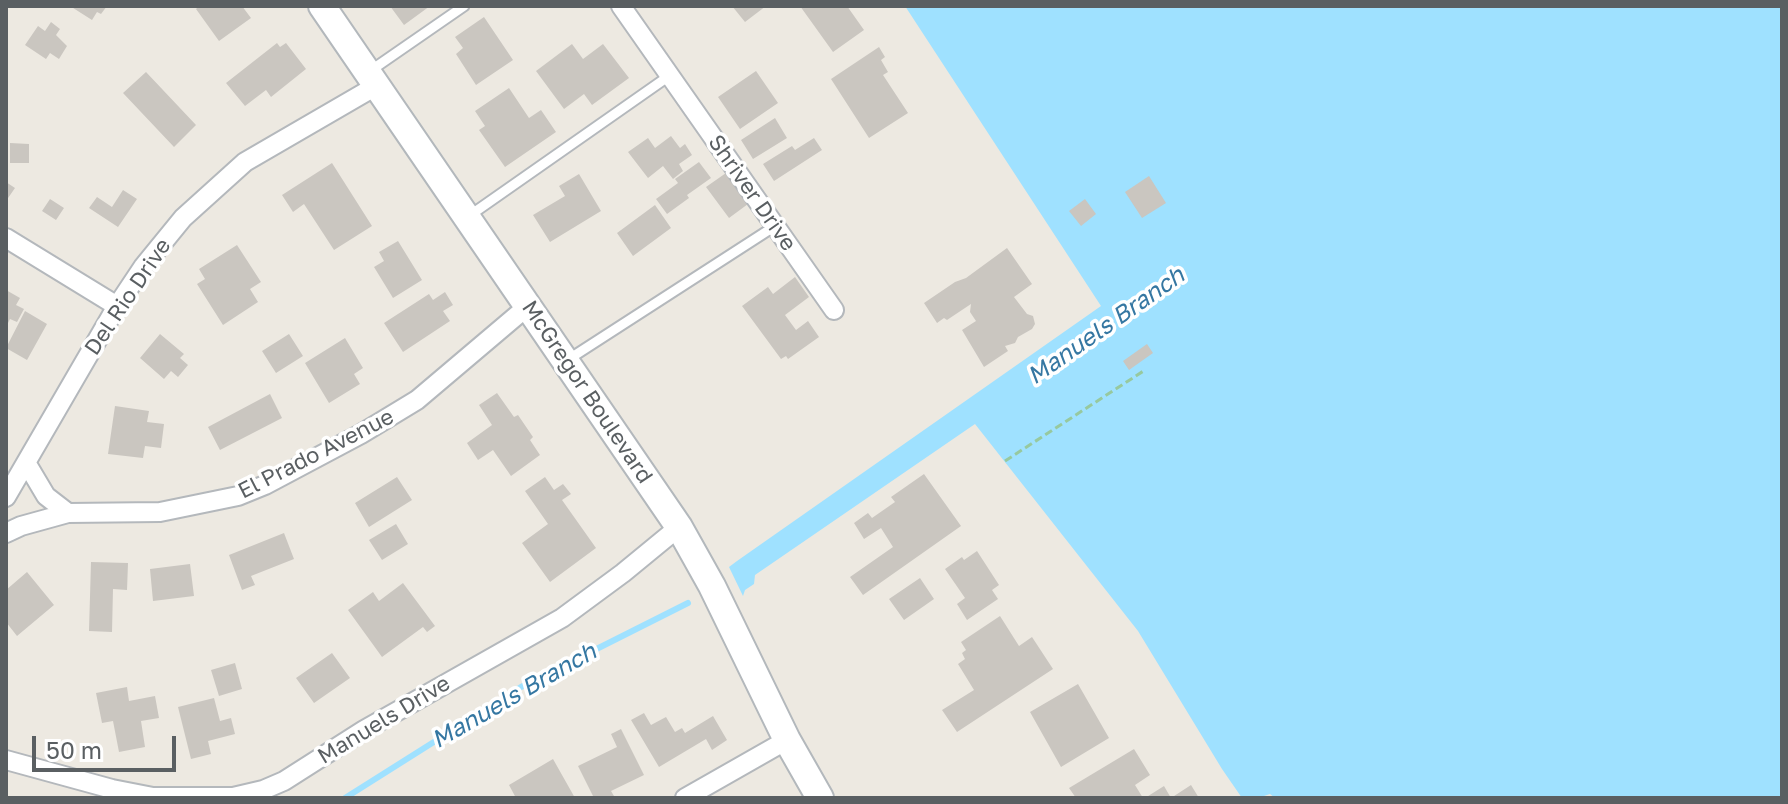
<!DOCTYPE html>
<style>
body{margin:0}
#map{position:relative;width:1788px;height:804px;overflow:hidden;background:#ede9e1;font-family:"Golos Text",sans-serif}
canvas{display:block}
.frame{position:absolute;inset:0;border:8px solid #5a5f62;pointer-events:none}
.scale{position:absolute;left:32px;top:736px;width:144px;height:36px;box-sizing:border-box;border:4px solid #5a5f62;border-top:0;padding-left:10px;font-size:24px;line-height:28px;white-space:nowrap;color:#5a5f62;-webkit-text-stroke:6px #fff;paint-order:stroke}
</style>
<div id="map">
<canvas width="1788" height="804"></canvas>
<div class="frame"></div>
<div class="scale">50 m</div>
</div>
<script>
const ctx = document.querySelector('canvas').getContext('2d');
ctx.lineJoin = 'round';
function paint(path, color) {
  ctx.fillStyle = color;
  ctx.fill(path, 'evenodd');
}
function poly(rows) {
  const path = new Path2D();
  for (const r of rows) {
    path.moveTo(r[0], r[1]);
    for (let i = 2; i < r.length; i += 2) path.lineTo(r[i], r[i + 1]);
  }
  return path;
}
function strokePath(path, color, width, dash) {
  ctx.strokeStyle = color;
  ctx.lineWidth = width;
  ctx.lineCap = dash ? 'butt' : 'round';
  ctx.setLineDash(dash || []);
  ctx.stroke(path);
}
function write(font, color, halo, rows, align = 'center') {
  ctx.font = font + ' "Golos Text",sans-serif';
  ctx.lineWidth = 7;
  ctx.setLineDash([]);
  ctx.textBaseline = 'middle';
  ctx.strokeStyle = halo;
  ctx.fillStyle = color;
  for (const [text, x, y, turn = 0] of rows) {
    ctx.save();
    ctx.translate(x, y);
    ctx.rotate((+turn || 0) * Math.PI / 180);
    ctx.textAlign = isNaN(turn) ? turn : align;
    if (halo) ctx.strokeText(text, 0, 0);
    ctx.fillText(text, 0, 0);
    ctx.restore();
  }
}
paint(poly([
 [905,6,1782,6,1782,798,1275,798,1270,794,1258,798,1242,798,1222,769,1138,631,975,424,755,575,754,584,745,590,743,596,729,567,737,561,1101,306]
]), '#9fe1ff');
strokePath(poly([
 [345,798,521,687,688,603]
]), '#9fe1ff', 6);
paint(poly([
 [70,6,107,6,101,14,97,12,92,20],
 [199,6,242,6,251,18,219,41,196,9],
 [390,6,430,6,404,25],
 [732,6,766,6,745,22],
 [800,6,847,6,864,30,833,52],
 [484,17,513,60,476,85,456,54,463,48,455,37],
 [51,22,60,29,56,35,67,46,59,59,50,53,46,59,25,45,38,26,45,31],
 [277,43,280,47,286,43,306,69,271,97,266,90,245,106,226,83],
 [572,44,583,59,603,44,629,78,592,105,584,94,564,109,536,71],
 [879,47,885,57,881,60,888,72,883,75,908,113,869,138,831,79],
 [756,71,778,103,740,129,718,97],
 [146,72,196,125,174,147,123,93],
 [509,88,529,118,541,110,556,132,505,167,479,130,485,126,475,111],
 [775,118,787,138,753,159,741,140],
 [671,136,680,148,685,144,692,155,679,164,683,171,673,179,663,166,648,178,628,152,648,138,655,148],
 [814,138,822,150,774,181,763,164,792,146,795,150],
 [10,143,29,144,29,163,10,163],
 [699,162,711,178,687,195,689,198,667,214,656,199,678,183,675,179],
 [332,163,372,226,334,250,304,204,293,212,282,195],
 [726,173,748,204,729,218,706,187],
 [579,174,601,211,550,242,533,215,565,196,559,186],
 [1149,176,1166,203,1142,218,1125,192],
 [6,182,15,188,6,201],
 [123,190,137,199,118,227,89,208,97,197,112,207],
 [50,199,64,208,56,220,42,211],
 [1085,199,1096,214,1081,226,1069,211],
 [655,205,671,228,633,256,617,233],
 [398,241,422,280,393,298,374,267,384,261,379,252],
 [237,245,261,282,250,289,258,302,223,325,197,284,205,279,199,269],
 [1007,248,1032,284,1014,297,1027,314,1033,316,1035,324,1032,329,1018,337,1015,343,1005,346,1008,351,984,367,962,330,976,321,970,312,971,304,947,320,944,318,937,323,924,303,955,282,966,278],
 [795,277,809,297,785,315,796,330,808,321,819,337,788,359,786,356,781,359,742,306,768,287,773,294],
 [6,290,20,298,16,305,24,309,17,322,10,319,6,327],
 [445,292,453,305,443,311,450,321,403,352,384,323,429,294,433,300],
 [25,311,47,324,27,360,6,348],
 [160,334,184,354,180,358,188,365,178,377,171,371,164,379,140,358],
 [289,334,303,356,276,373,262,351],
 [345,338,363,368,354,374,360,384,329,403,305,363],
 [1147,344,1153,353,1129,370,1123,361],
 [497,393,514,417,518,415,533,437,530,440,540,455,511,476,493,450,478,460,467,443,492,425,479,405],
 [270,394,282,418,220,450,208,427],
 [115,406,149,411,147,422,164,424,161,448,145,446,143,458,108,454],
 [924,474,961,526,863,595,850,577,893,547,881,528,864,539,854,523,868,513,872,518,895,502,891,497],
 [397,477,412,500,369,527,355,503],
 [545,477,554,490,563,484,571,494,562,500,596,548,550,582,522,543,548,524,525,491],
 [396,524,408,544,382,560,369,540],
 [284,533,294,559,251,576,255,585,242,590,229,555],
 [977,551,999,585,992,590,998,599,967,620,957,604,965,598,945,569,962,557,964,560],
 [91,562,128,563,127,590,113,589,112,632,89,631],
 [190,564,194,596,153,601,150,569],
 [27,572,54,605,17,636,6,622,6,590],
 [920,578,934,599,904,620,889,599],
 [403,583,435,626,427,632,423,627,382,657,348,610,373,592,379,601],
 [1000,616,1019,646,1032,637,1053,669,957,732,942,710,974,690,958,664,965,659,962,653,966,650,961,642],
 [332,653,350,678,314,703,296,678],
 [235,663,242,689,219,696,211,670],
 [1078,684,1109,738,1061,767,1030,712],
 [127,687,129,701,155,696,159,718,141,721,145,747,119,752,113,721,102,723,96,693],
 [214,698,220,721,231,718,235,734,208,741,211,754,191,759,178,707],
 [644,713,651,725,666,717,675,732,682,728,685,733,713,716,727,740,712,750,706,739,659,767,631,720],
 [621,729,644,775,611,791,614,796,611,798,594,798,578,766,617,747,611,734],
 [1134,749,1150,775,1135,785,1143,798,1076,798,1069,788],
 [553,759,575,798,516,798,509,785],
 [1191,785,1199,798,1145,798,1164,786,1171,798]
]), '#cac6c0');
const service = poly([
 [370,71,464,6],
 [469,216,669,76],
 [569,359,775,226]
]);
const minor = poly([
 [621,6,834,310],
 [6,238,117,306],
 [27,464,46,496,68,513,160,512,238,496,265,485,361,434,417,400,528,306],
 [6,497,117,306,143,267,183,218,245,162,376,86],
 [6,533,21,526,68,513],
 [6,760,112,789,153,797,233,797,263,790,284,781,364,730,562,618,623,573,679,527],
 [685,798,787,740]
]);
const secondary = poly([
 [322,6,679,527,712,586,787,740,820,798]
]);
strokePath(service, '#b4b8bc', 13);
strokePath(minor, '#b4b8bc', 22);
strokePath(secondary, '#b3b8bc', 30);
strokePath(poly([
 [1005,461,1145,370]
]), '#97c99f', 3, [8, 4]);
strokePath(service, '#fff', 9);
strokePath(minor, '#fff', 18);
strokePath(secondary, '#fff', 26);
write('22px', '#5a5f62', '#fff', [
 ["Shriver Drive",752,193,55],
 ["Del Rio Drive",128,297,-56],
 ["McGregor Boulevard",587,392,56],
 ["El Prado Avenue",316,454,-27],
 ["Manuels Drive",384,720,-31]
]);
write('italic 24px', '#3577a2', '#fff', [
 ["Manuels Branch",1106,326,-35],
 ["Manuels Branch",514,696,-30]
]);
</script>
